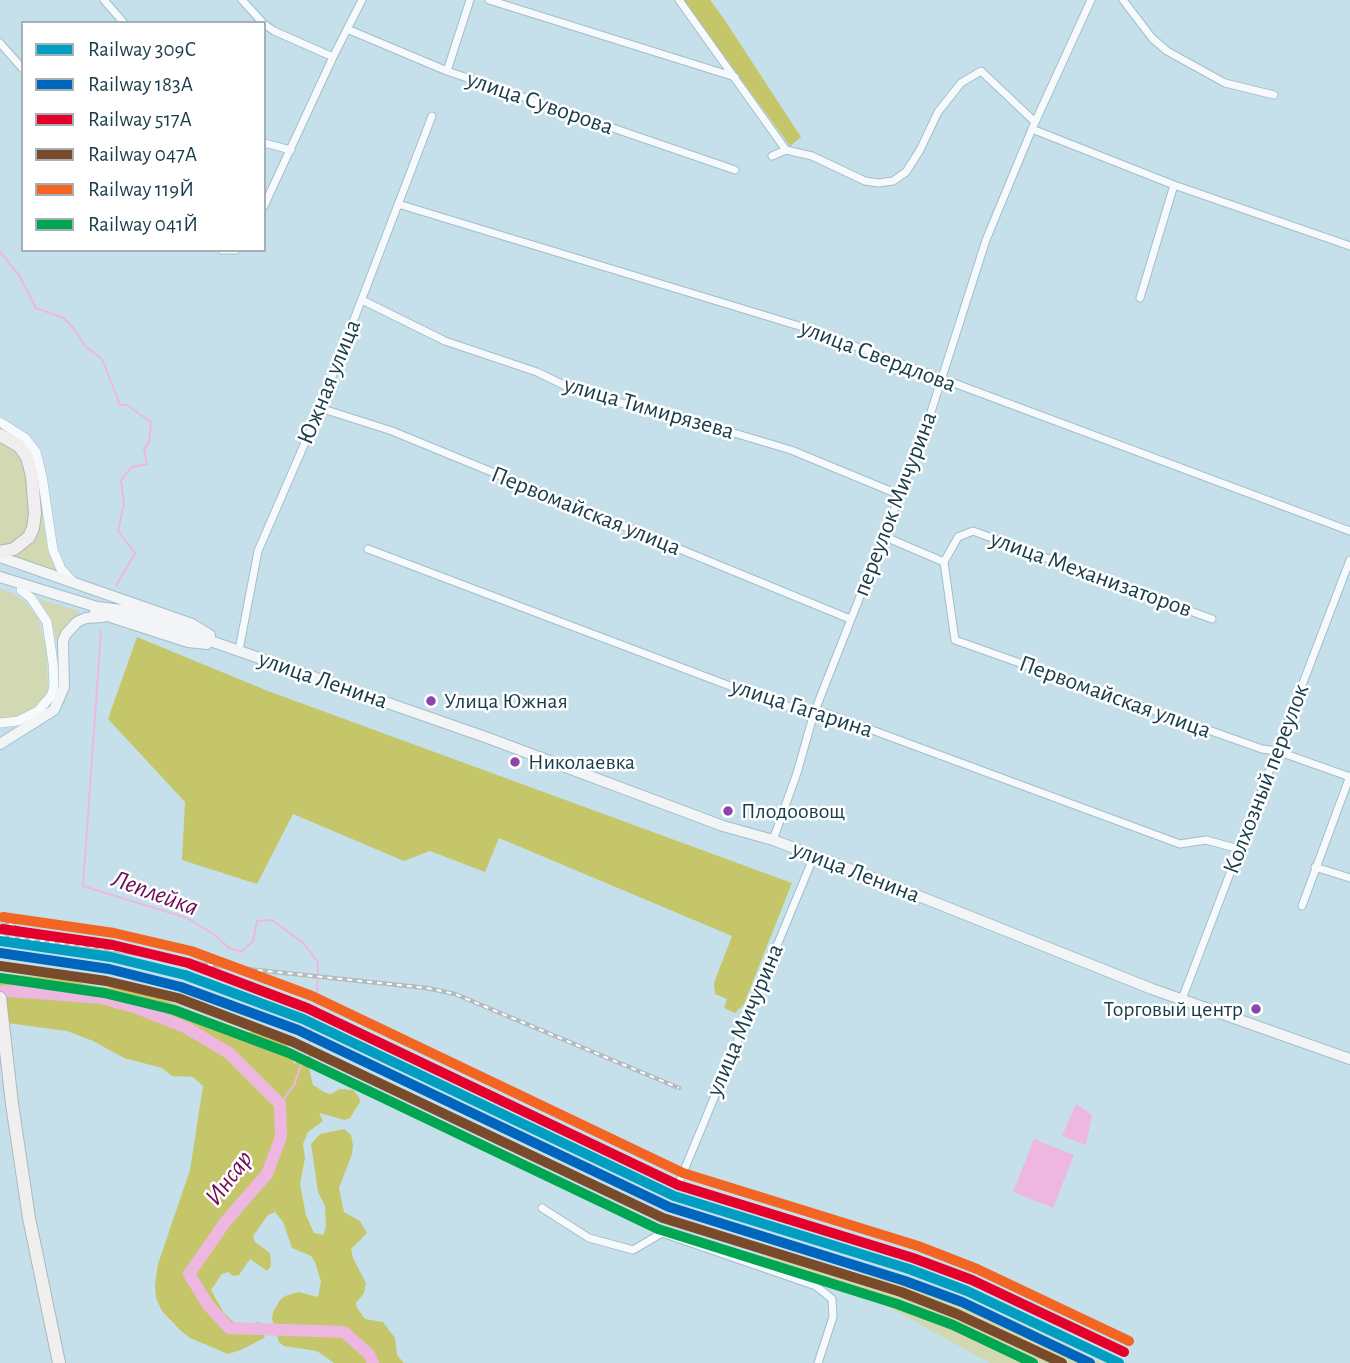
<!DOCTYPE html>
<meta charset="utf-8">
<style>
body{margin:0}
#map{position:relative;width:1350px;height:1363px;overflow:hidden;background:#c5e0ea;font-family:"Alegreya Sans",sans-serif}
canvas{display:block}
.legend{position:absolute;left:21px;top:21px;width:245px;height:231px;box-sizing:border-box;background:#fff;border:2px solid #a3b1b6;margin:0;padding:9px 12px;list-style:none;font-size:21px;color:#183d49}
.legend li{display:flex;align-items:center;gap:14px;height:35px}
.legend b{width:35px;border:2px solid #a3b1b6}
</style>
<div id="map">
<canvas width="1350" height="1363"></canvas>
<ul class="legend">
<li><b style="height:9px;background:#029ec1"></b>Railway 309С</li>
<li><b style="height:9px;background:#0065bd"></b>Railway 183А</li>
<li><b style="height:9px;background:#e4002b"></b>Railway 517А</li>
<li><b style="height:9px;background:#7a4b2a"></b>Railway 047А</li>
<li><b style="height:9px;background:#f26522"></b>Railway 119Й</li>
<li><b style="height:9px;background:#00a651"></b>Railway 041Й</li>
</ul>
</div>
<script>
const ctx = document.querySelector('canvas').getContext('2d');
ctx.lineJoin = 'round';
function paint(path, color) {
  ctx.fillStyle = color;
  ctx.fill(path, 'evenodd');
}
function poly(rows) {
  const path = new Path2D();
  for (const r of rows) {
    path.moveTo(r[0], r[1]);
    for (let i = 2; i < r.length; i += 2) path.lineTo(r[i], r[i + 1]);
  }
  return path;
}
function strokePath(path, color, width, dash) {
  ctx.strokeStyle = color;
  ctx.lineWidth = width;
  ctx.lineCap = dash ? 'butt' : 'round';
  ctx.setLineDash(dash || []);
  ctx.stroke(path);
}
function write(font, color, halo, rows, align = 'center') {
  ctx.font = font + ' "Alegreya Sans",sans-serif';
  ctx.lineWidth = 5;
  ctx.setLineDash([]);
  ctx.textBaseline = 'middle';
  ctx.strokeStyle = halo;
  ctx.fillStyle = color;
  for (const [text, x, y, turn = 0] of rows) {
    ctx.save();
    ctx.translate(x, y);
    ctx.rotate((+turn || 0) * Math.PI / 180);
    ctx.textAlign = isNaN(turn) ? turn : align;
    if (halo) ctx.strokeText(text, 0, 0);
    ctx.fillText(text, 0, 0);
    ctx.restore();
  }
}
paint(poly([
 [0,441,20,454,28,474,31,512,28,531,16,542,0,547],
 [41,505,47,547,56,569,54,573,14,559,13,555,40,516],
 [0,589,12,593,26,603,38,618,46,649,48,689,44,698,36,707,15,718,0,718],
 [39,599,78,611,79,615,64,627,58,647,52,622],
 [768,1255,800,1259,881,1279,901,1274,1018,1322,1102,1363,990,1363,872,1298,759,1259]
]), '#d2d8b1');
paint(poly([
 [683,0,710,0,724,19,801,137,790,146],
 [137,637,268,691,792,883,744,1004,735,1013,724,1008,727,999,715,994,714,983,732,936,499,838,485,872,430,851,404,861,293,814,257,884,182,860,185,802,108,719],
 [0,973,66,980,98,987,152,990,165,1000,192,1011,248,1032,263,1032,287,1045,294,1064,311,1054,309,1068,313,1085,326,1093,331,1094,340,1089,353,1090,359,1097,360,1102,350,1118,345,1120,319,1113,323,1121,308,1132,303,1144,305,1158,300,1184,306,1215,314,1233,323,1235,326,1227,325,1206,318,1192,311,1144,320,1134,344,1129,351,1135,353,1145,352,1154,339,1188,344,1212,360,1221,367,1233,351,1249,353,1258,366,1283,364,1293,356,1303,357,1308,365,1319,383,1322,395,1338,397,1355,404,1363,334,1363,317,1351,284,1346,279,1342,272,1319,273,1312,280,1300,285,1296,299,1292,318,1297,321,1282,315,1262,311,1256,292,1248,283,1222,275,1212,268,1215,253,1236,255,1242,270,1253,271,1266,267,1271,250,1259,239,1275,233,1276,228,1272,222,1274,211,1290,224,1313,239,1327,259,1322,265,1326,267,1332,264,1338,241,1350,228,1354,190,1338,180,1330,162,1311,156,1298,155,1285,158,1264,190,1170,203,1086,193,1077,172,1076,162,1068,124,1058,93,1041,67,1031,0,1022]
]), '#c5c66a');
paint(poly([
 [1076,1104,1092,1115,1086,1145,1062,1136],
 [1034,1139,1074,1155,1053,1208,1013,1192]
]), '#edb7e2');
strokePath(poly([
 [0,252,19,275,36,308,64,318,75,330,85,346,102,359,120,405,127,405,151,422,149,443,144,448,147,464,132,467,121,480,124,503,118,531,135,553,116,586],
 [101,631,83,886,187,918,215,935,229,948,241,952,253,941,257,921,272,920,302,942,318,962,317,1004,309,1043,294,1085,280,1104]
]), '#edb7e2', 2);
strokePath(poly([
 [0,992,12,991,102,998,137,1008,187,1028,229,1053,280,1104,281,1137,267,1174,226,1221,189,1274,208,1305,229,1328,344,1332,369,1354,373,1363]
]), '#edb7e2', 12);
const minor = poly([
 [104,0,124,23],
 [242,0,263,23],
 [489,0,735,77],
 [679,0,786,150,812,156,865,181,878,183,893,181,906,172,920,150,938,112,961,83,981,71,1035,122],
 [1123,0,1152,38,1167,51,1225,83,1274,95],
 [264,24,274,31,333,57],
 [347,29,447,71,735,170],
 [0,43,23,69],
 [447,71,470,0],
 [1032,129,1174,185,1350,246],
 [264,143,291,150],
 [772,156,786,150],
 [398,204,809,329,1350,531],
 [264,206,333,57,362,0],
 [222,250,236,250],
 [1140,298,1174,185],
 [362,300,445,341,537,372,580,393,687,419,791,450,900,495],
 [320,408,392,431,850,619],
 [883,536,944,562],
 [368,549,775,703,814,713,826,713,1180,844,1206,840,1239,849],
 [944,562,955,640,1262,749,1277,751,1350,777],
 [944,562,958,537,973,531,1212,619],
 [239,650,258,551,320,408,432,116],
 [773,840,797,773,814,713,923,437,986,240,1032,129,1091,0],
 [1315,867,1350,878],
 [1302,906,1350,776],
 [1182,999,1350,560],
 [678,1185,814,856],
 [542,1208,589,1238,633,1250,662,1233,816,1286,832,1299,833,1317,818,1363]
]);
const tertiary = poly([
 [0,422,25,438,36,452,42,476,53,550,61,569,72,581],
 [0,723,18,721,38,711,52,695,54,684,53,663,47,622,31,598,21,590]
]);
const secondary = poly([
 [0,557,192,624,210,635],
 [0,577,97,607,122,610,488,738,723,826,773,840,871,877,1152,989,1350,1059],
 [95,612,188,642,207,644],
 [0,744,54,710,64,687,63,641,66,634,77,622,86,618,103,617]
]);
const primary = poly([
 [0,435,19,446,27,457,32,476,35,514,33,528,29,537,14,549,0,552],
 [0,998,12,1104,29,1218,59,1363]
]);
strokePath(minor, '#a1bec8', 9);
strokePath(tertiary, '#a1bec8', 10);
strokePath(secondary, '#a1bec8', 12);
strokePath(primary, '#b0b6b8', 14);
strokePath(minor, '#f6fafc', 7);
strokePath(tertiary, '#f6fafc', 9);
strokePath(secondary, '#f3f4f5', 10);
strokePath(primary, '#f0eeee', 12);
const rail = poly([
 [0,920,32,934],
 [0,936,93,947,209,965,427,988,455,994,679,1088]
]);
strokePath(rail, '#b3bbbe', 4.5);
strokePath(rail, '#fff', 2, [5]);
strokePath(poly([
 [0,941,111,957,185,975,303,1019,674,1196,909,1269,967,1291,1119,1363]
]), '#029ec1', 10);
strokePath(poly([
 [0,953,109,969,181,987,298,1030,669,1207,905,1281,962,1302,1090,1363]
]), '#0065bd', 10);
strokePath(poly([
 [2,929,113,945,188,963,307,1008,678,1185,913,1258,972,1280,1124,1352]
]), '#e4002b', 10);
strokePath(poly([
 [0,966,106,981,178,998,293,1042,663,1218,901,1292,957,1314,1062,1363]
]), '#7a4b2a', 10);
strokePath(poly([
 [3,917,114,933,191,951,312,996,683,1173,918,1246,977,1269,1129,1341]
]), '#f26522', 10);
strokePath(poly([
 [0,978,104,993,174,1010,289,1053,658,1229,897,1304,953,1325,1033,1363]
]), '#00a651', 10);
for (const [x, y, r, color] of [
 [431,701,6,"#8e44ad"],
 [515,762,6,"#8e44ad"],
 [728,811,6,"#8e44ad"],
 [1256,1009,6,"#8e44ad"]
]) {
  const dot = new Path2D();
  dot.arc(x, y, r, 0, 2 * Math.PI);
  ctx.fillStyle = color;
  ctx.fill(dot);
  strokePath(dot, '#fff', 2.5);
}
write('22px', '#183d49', '#fff', [
 ["Улица Южная",444,701],
 ["Николаевка",528,762],
 ["Плодоовощ",741,811],
 ["Торговый центр",1243,1009,"right"]
], 'left');
write('24px', '#183d49', '#fff', [
 ["улица Суворова",540,103,19],
 ["улица Свердлова",878,356,21],
 ["Южная улица",329,382,-68],
 ["улица Тимирязева",649,408,16],
 ["переулок Мичурина",895,504,-69],
 ["Первомайская улица",586,511,22],
 ["улица Механизаторов",1091,574,20],
 ["улица Ленина",323,680,19],
 ["Первомайская улица",1115,697,20],
 ["улица Гагарина",802,708,18],
 ["Колхозный переулок",1266,779,-69],
 ["улица Ленина",856,872,21],
 ["улица Мичурина",745,1020,-67]
]);
write('italic 26px', '#6e0955', '#fff', [
 ["Леплейка",155,893,20],
 ["Инсар",229,1178,-53]
]);
</script>
